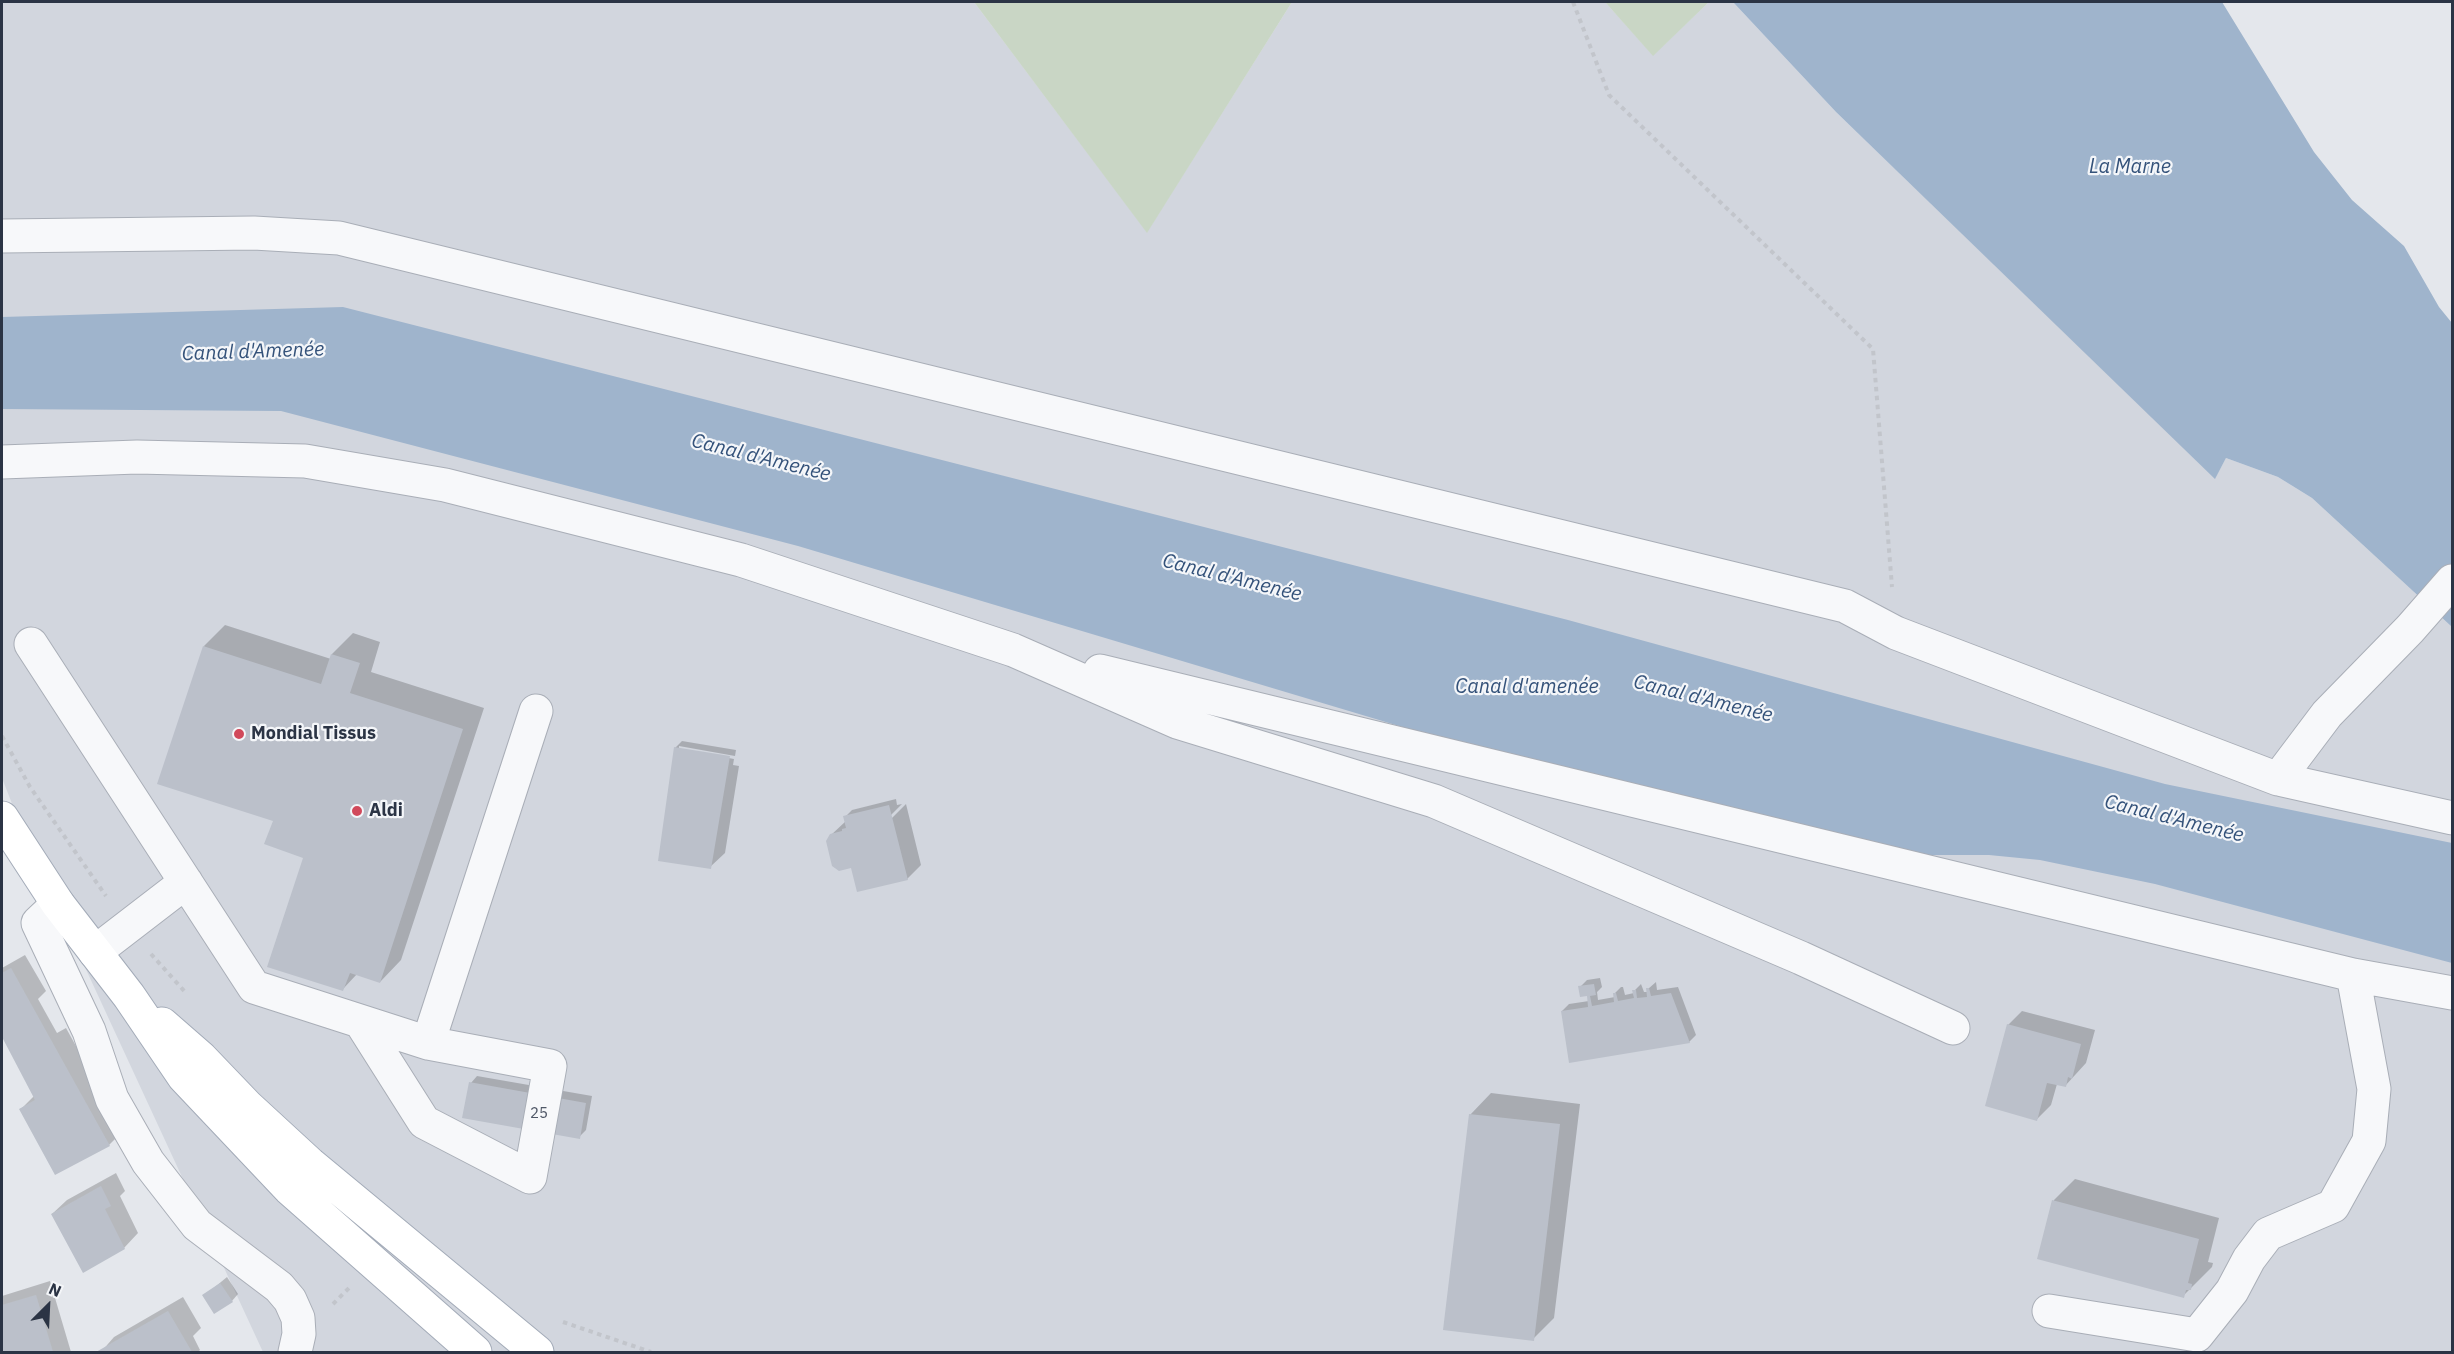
<!DOCTYPE html>
<meta charset="utf-8">
<style>
body{margin:0}
#map{position:relative;width:2454px;height:1354px;overflow:hidden;background:#e4e7ec;font-family:"IBM Plex Sans",sans-serif}
canvas{display:block}
.frame{position:absolute;inset:0;border:3px solid #2b3445;pointer-events:none}
.north{position:absolute;left:18px;top:1276px;width:60px;height:60px;-webkit-text-stroke:4px #f4f6f9;paint-order:stroke;rotate:24deg;font-size:16px;font-weight:700;line-height:24px;text-align:center;color:#2b3445}
.north::after{content:'';display:block;margin:auto;width:21px;height:27px;background:#2b3445;clip-path:polygon(50% 0,100% 100%,50% 72%,0 100%)}
</style>
<div id="map">
<canvas width="2454" height="1354"></canvas>
<div class="frame"></div>
<div class="north">N</div>
</div>
<script>
const ctx = document.querySelector('canvas').getContext('2d');
ctx.lineJoin = 'round';
function paint(path, color) {
  ctx.fillStyle = color;
  ctx.fill(path, 'evenodd');
}
function poly(rows) {
  const path = new Path2D();
  for (const r of rows) {
    path.moveTo(r[0], r[1]);
    for (let i = 2; i < r.length; i += 2) path.lineTo(r[i], r[i + 1]);
  }
  return path;
}
function strokePath(path, color, width, dash) {
  ctx.strokeStyle = color;
  ctx.lineWidth = width;
  ctx.lineCap = dash ? 'butt' : 'round';
  ctx.setLineDash(dash || []);
  ctx.stroke(path);
}
function write(font, color, halo, rows, align = 'center') {
  ctx.font = font + ' "IBM Plex Sans",sans-serif';
  ctx.lineWidth = 4.5;
  ctx.setLineDash([]);
  ctx.textBaseline = 'middle';
  ctx.strokeStyle = halo;
  ctx.fillStyle = color;
  for (const [text, x, y, turn = 0] of rows) {
    ctx.save();
    ctx.translate(x, y);
    ctx.rotate((+turn || 0) * Math.PI / 180);
    ctx.textAlign = isNaN(turn) ? turn : align;
    if (halo) ctx.strokeText(text, 0, 0);
    ctx.fillText(text, 0, 0);
    ctx.restore();
  }
}
paint(poly([
 [2,2,974,2,1147,232,1292,2,1605,2,1653,55,1709,2,1733,2,1836,112,2215,478,2226,458,2278,477,2312,498,2452,627,2452,1352,263,1352,27,842,2,778]
]), '#d2d6de');
paint(poly([
 [974,2,1292,2,1147,233],
 [1605,2,1709,2,1653,56]
]), '#c9d6c5');
paint(poly([
 [1733,2,2222,2,2314,152,2352,200,2404,246,2439,307,2452,323,2452,627,2312,498,2278,477,2226,458,2215,479,1836,112],
 [343,307,1568,620,2165,784,2452,843,2452,963,2155,884,2040,860,1989,855,1895,855,1506,758,798,546,281,411,2,409,2,317]
]), '#9fb4cc');
paint(poly([
 [225,625,331,659,332,654,353,633,380,642,371,672,484,708,401,960,380,982,357,974,343,989,305,857,275,820,204,646],
 [682,741,736,750,735,756,679,746,679,749,734,759,733,765,739,766,725,853,710,867,675,748],
 [896,799,897,805,902,804,885,821,887,823,906,804,921,865,907,879,852,866,831,835,846,821,845,817,852,810],
 [25,955,46,991,38,999,57,1033,66,1028,123,1131,109,1145,21,1109,34,1096,2,1034,2,968],
 [1600,978,1602,987,1597,992,1598,1000,1615,997,1614,994,1621,987,1623,987,1625,995,1634,993,1634,991,1641,984,1644,992,1648,992,1648,989,1656,982,1657,990,1678,987,1696,1035,1689,1042,1562,1011,1569,1004,1589,1001,1588,995,1580,987,1587,980],
 [2022,1011,2095,1030,2086,1063,2065,1086,2057,1084,2051,1105,2037,1119,2008,1025],
 [477,1076,592,1096,586,1130,579,1137,471,1083],
 [1491,1093,1580,1104,1554,1318,1533,1339,1470,1115],
 [116,1173,125,1191,120,1196,138,1233,124,1248,52,1214,67,1200],
 [2075,1179,2219,1218,2208,1262,2213,1263,2212,1267,2183,1296,2039,1258,2054,1200],
 [227,1277,238,1294,232,1301,204,1296],
 [50,1281,71,1352,2,1352,2,1296],
 [183,1297,201,1328,193,1336,200,1350,198,1352,101,1352,114,1337]
]), '#0003');
paint(poly([
 [203,646,321,684,331,654,360,663,350,693,463,729,380,983,350,973,343,991,267,967,303,858,264,844,273,821,157,784],
 [674,747,730,756,711,869,658,861],
 [889,805,908,880,857,892,851,868,839,871,832,866,826,841,830,834,842,831,842,829,846,828,843,816],
 [11,968,110,1146,55,1175,19,1109,35,1100,2,1037,2,973],
 [1594,984,1596,995,1590,996,1592,1006,1614,1002,1613,993,1616,993,1618,1001,1634,998,1632,990,1636,990,1637,998,1647,997,1646,988,1649,988,1651,996,1671,993,1690,1043,1569,1063,1561,1011,1588,1007,1587,996,1580,997,1578,986],
 [2007,1024,2081,1044,2072,1079,2068,1077,2066,1087,2047,1083,2037,1121,1985,1106],
 [469,1082,586,1103,580,1139,462,1118],
 [1469,1114,1560,1124,1534,1341,1443,1330],
 [101,1186,111,1206,105,1209,125,1249,83,1273,51,1214],
 [2052,1200,2199,1239,2188,1283,2192,1284,2191,1290,2186,1290,2184,1298,2037,1259],
 [220,1283,233,1302,214,1314,202,1295],
 [36,1295,53,1352,2,1352,2,1305],
 [168,1311,192,1352,96,1352]
]), '#bbc0ca');
const minor = poly([
 [2,236,254,233,339,238,1845,606,1896,633,2278,779,2327,714,2410,629,2452,581],
 [2,462,137,457,305,461,445,485,741,560,1013,650,1177,722,1434,801,1801,958,1953,1028],
 [31,644,254,987,428,1043,536,711],
 [1100,671,2353,975,2374,1089,2369,1141,2333,1206,2268,1234,2249,1259,2232,1291,2197,1335,2049,1311],
 [2278,779,2452,818],
 [58,904,38,923,89,1031,112,1099,148,1162,197,1225,279,1287,290,1300,298,1318,299,1334,295,1352],
 [95,952,186,882],
 [2353,975,2452,993],
 [360,1021,424,1122,530,1177,550,1066,428,1043]
]);
const major = poly([
 [2,818,58,904,129,996,184,1077,289,1188,475,1352],
 [162,1024,201,1058,247,1106,310,1164,537,1352]
]);
strokePath(minor, '#a9aeb7', 35);
strokePath(major, '#a3abb8', 35);
strokePath(poly([
 [1573,2,1609,95,1873,349,1892,587],
 [2,736,30,787,106,896],
 [151,954,186,993],
 [333,1304,349,1288],
 [563,1322,651,1352]
]), '#c2c5cb', 4, [4.5, 4.5]);
strokePath(minor, '#f7f8fa', 33);
strokePath(major, '#fff', 33);
for (const [x, y, r, color] of [
 [239,734,6,"#d1495b"],
 [357,811,6,"#d1495b"]
]) {
  const dot = new Path2D();
  dot.arc(x, y, r, 0, 2 * Math.PI);
  ctx.fillStyle = color;
  ctx.fill(dot);
  strokePath(dot, '#f4f6f9', 2);
}
write('15px', '#4f5766', null, [
 ["25",539,1114]
]);
write('bold 18px', '#2b3445', '#f4f6f9', [
 ["Mondial Tissus",251,734],
 ["Aldi",369,811]
], 'left');
write('italic 20px', '#34527a', '#f4f6f9', [
 ["La Marne",2130,167],
 ["Canal d'Amenée",253,352,-2],
 ["Canal d'Amenée",761,458,14],
 ["Canal d'Amenée",1232,578,14],
 ["Canal d'amenée",1527,687],
 ["Canal d'Amenée",1703,699,14],
 ["Canal d'Amenée",2174,819,14]
]);
</script>
